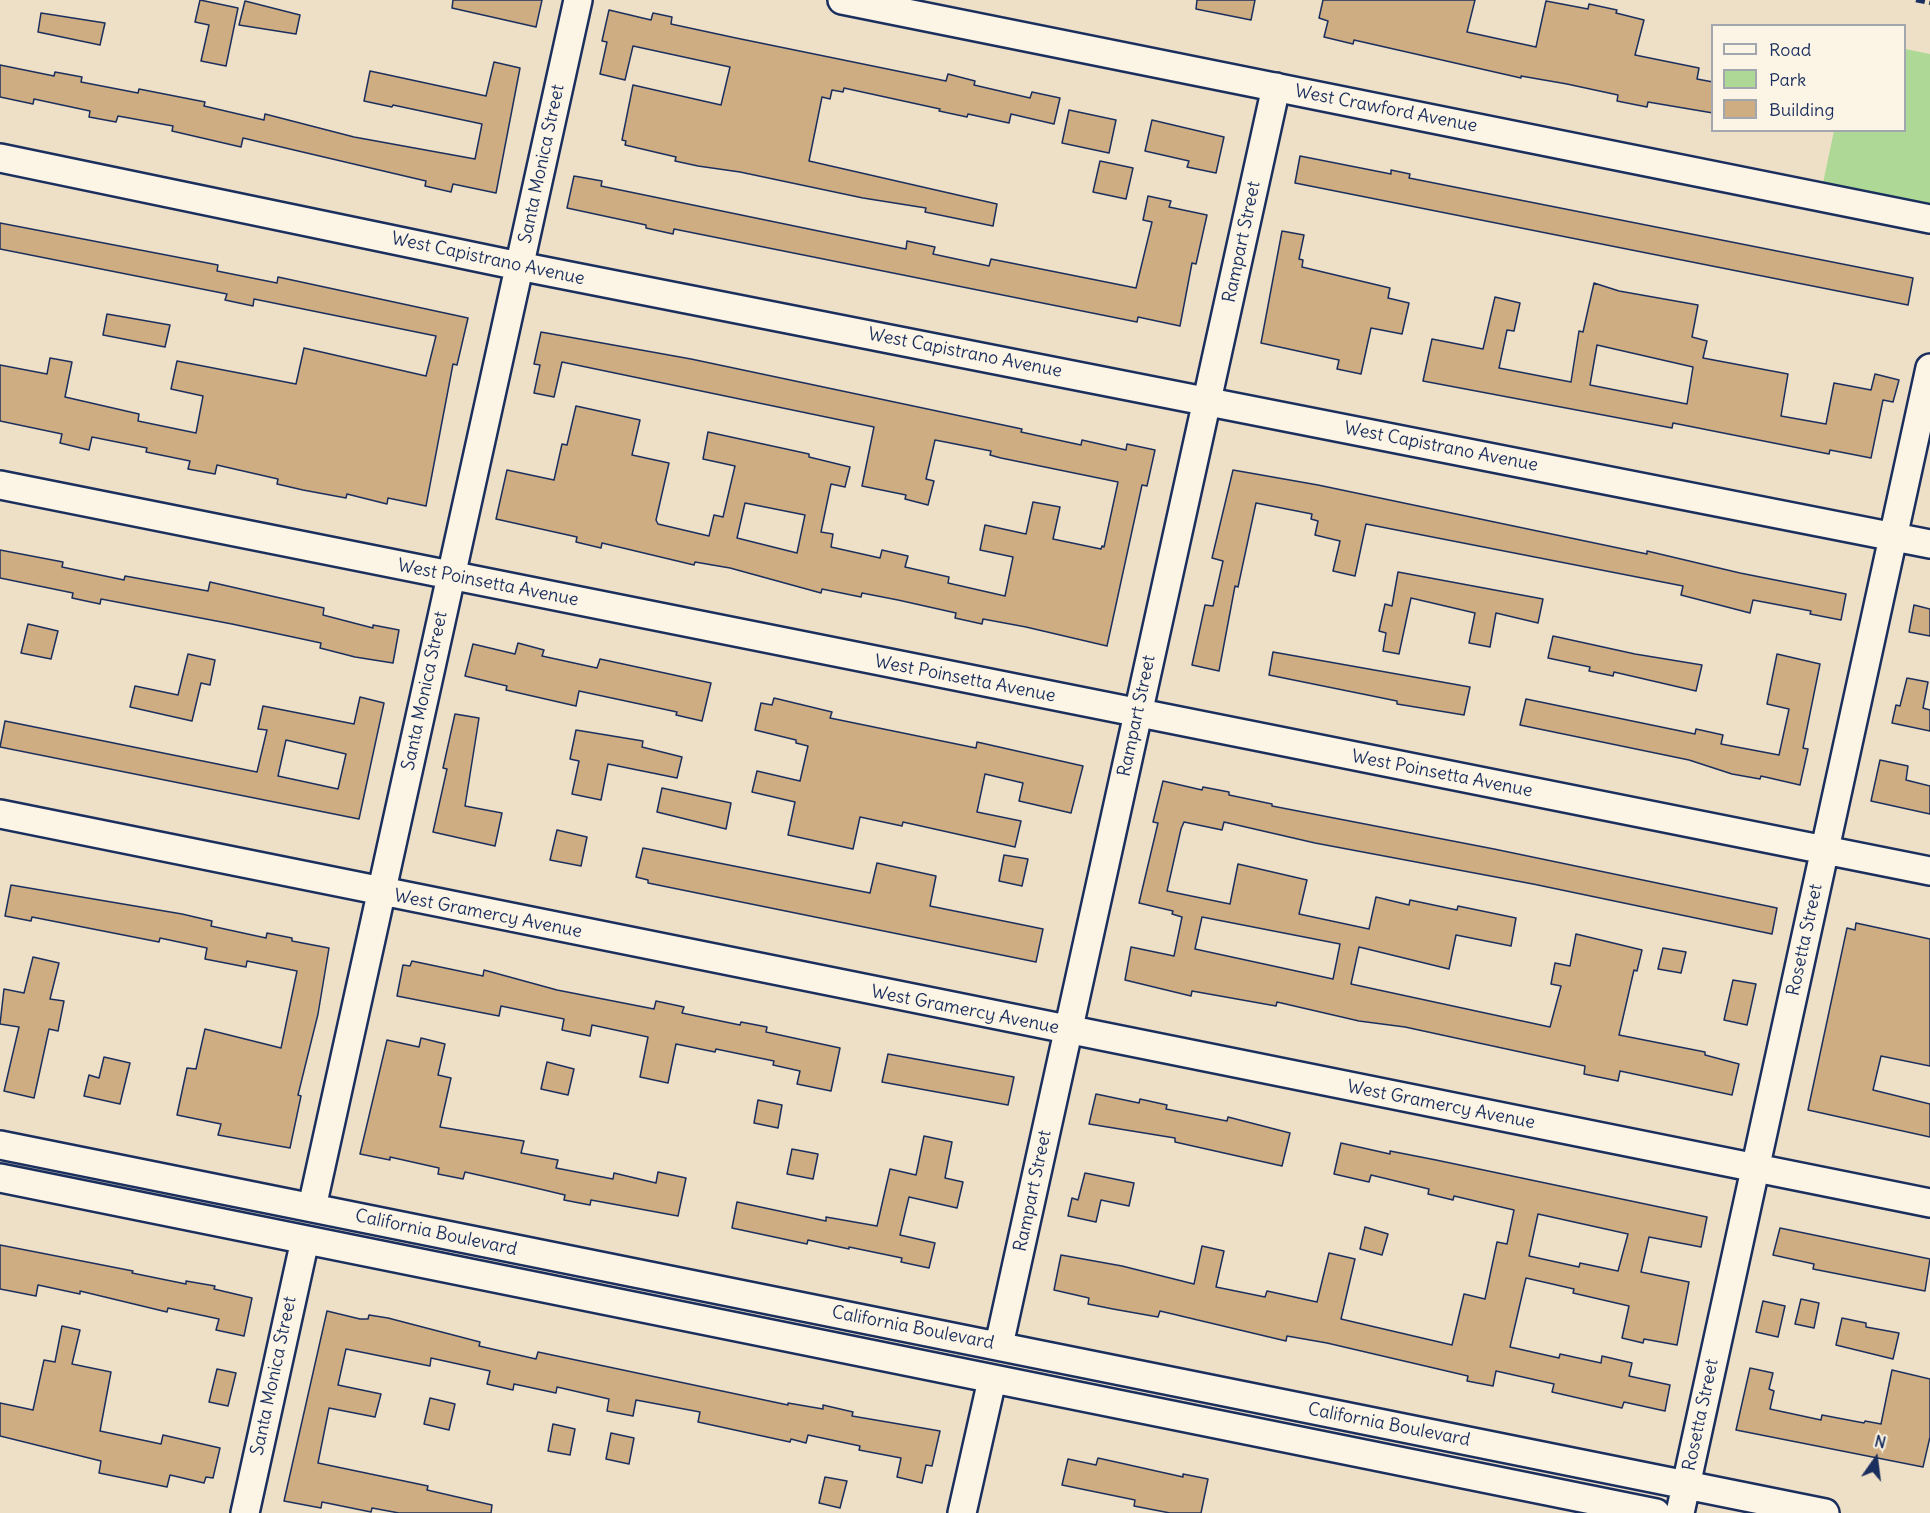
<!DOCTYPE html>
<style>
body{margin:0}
#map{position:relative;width:1930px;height:1513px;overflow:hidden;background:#eedfc7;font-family:Delius,sans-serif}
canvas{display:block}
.legend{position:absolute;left:1711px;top:24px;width:195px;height:108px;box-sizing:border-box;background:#fcf5e5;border:2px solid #a2a6af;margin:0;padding:8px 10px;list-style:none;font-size:18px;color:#1b2f5e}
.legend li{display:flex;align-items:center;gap:12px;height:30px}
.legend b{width:30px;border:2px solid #a2a6af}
.north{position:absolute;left:1846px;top:1429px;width:60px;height:60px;-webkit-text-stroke:4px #fcf5e5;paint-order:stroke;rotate:14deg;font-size:16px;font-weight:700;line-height:24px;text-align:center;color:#1b2f5e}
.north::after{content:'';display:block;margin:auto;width:21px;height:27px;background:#1b2f5e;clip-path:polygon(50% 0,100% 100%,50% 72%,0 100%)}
</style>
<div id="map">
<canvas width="1930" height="1513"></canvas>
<ul class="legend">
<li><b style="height:8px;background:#fcf5e5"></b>Road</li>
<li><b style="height:16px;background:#aed895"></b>Park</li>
<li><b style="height:16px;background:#cfad82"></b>Building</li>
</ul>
<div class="north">N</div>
</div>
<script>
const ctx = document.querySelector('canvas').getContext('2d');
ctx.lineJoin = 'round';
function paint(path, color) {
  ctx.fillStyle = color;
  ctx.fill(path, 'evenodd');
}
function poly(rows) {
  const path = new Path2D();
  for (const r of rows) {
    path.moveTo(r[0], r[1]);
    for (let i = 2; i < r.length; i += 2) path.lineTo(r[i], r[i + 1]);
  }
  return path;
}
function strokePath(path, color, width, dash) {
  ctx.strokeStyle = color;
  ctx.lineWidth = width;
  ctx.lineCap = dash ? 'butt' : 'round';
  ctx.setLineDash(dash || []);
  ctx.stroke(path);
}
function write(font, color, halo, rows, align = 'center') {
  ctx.font = font + ' Delius,sans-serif';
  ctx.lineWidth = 5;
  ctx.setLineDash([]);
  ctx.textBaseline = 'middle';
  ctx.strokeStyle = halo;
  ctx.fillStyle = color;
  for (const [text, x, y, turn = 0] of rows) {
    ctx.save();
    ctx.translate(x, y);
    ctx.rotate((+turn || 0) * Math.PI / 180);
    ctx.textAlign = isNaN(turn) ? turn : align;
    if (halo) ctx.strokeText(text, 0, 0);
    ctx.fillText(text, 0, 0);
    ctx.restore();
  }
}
paint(poly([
 [1905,49,1930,54,1930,204,1823,183,1834,131,1904,130]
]), '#aed895');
const building = poly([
 [200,0,238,8,226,66,201,61,209,25,195,22,200,0],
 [453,0,542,0,536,27,452,8,453,0],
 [1197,0,1255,0,1251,20,1196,9,1197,0],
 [1323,0,1475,0,1467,32,1536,47,1546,1,1588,9,1589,4,1617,10,1616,13,1644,20,1635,55,1699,68,1697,79,1713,82,1713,113,1648,102,1647,107,1617,101,1618,95,1567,84,1521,76,1521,78,1354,40,1353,44,1324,37,1328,21,1319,18,1323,0],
 [245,1,300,15,296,34,239,25,245,1],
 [609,10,651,20,653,13,672,17,671,24,736,38,946,81,948,74,975,81,974,85,1030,98,1032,92,1060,98,1054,124,1011,114,1009,123,968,114,967,117,939,111,940,109,844,88,843,92,832,90,830,99,822,97,809,161,997,204,993,226,925,212,926,208,863,198,740,172,698,166,675,161,676,157,625,145,626,141,622,140,633,85,721,105,730,67,633,46,625,80,600,74,607,42,602,41,609,10],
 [41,13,105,23,100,45,38,32,41,13],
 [494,62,520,68,496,193,453,184,451,192,425,186,426,181,243,138,241,147,172,131,173,126,118,116,116,122,89,117,90,111,34,99,33,104,0,97,0,65,54,76,55,72,82,77,81,82,138,93,139,89,205,102,204,106,264,120,265,114,354,137,475,159,482,124,393,105,392,107,364,101,370,71,486,96,494,62],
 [1069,110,1116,120,1109,153,1062,143,1069,110],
 [1152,120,1224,137,1216,173,1187,167,1189,161,1145,151,1152,120],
 [1300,156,1391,174,1391,170,1410,174,1409,178,1913,278,1908,305,1295,183,1300,156],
 [1100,161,1133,168,1126,199,1093,192,1100,161],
 [574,176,602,181,601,186,862,240,906,249,907,241,935,247,933,254,989,266,991,259,1136,288,1152,222,1143,220,1148,196,1171,201,1169,207,1207,215,1196,264,1192,263,1180,326,1138,317,1137,322,674,229,673,234,646,228,646,225,567,208,574,176],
 [0,223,218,265,217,271,277,283,278,277,468,318,457,365,453,364,426,506,388,498,387,504,347,494,346,498,303,490,277,484,278,479,217,465,215,474,188,469,190,461,146,452,147,448,92,437,89,450,60,443,62,434,0,421,0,365,47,374,50,358,72,362,65,397,139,414,138,421,196,433,203,396,171,389,177,361,296,384,304,348,426,376,436,336,254,299,253,306,225,300,227,294,0,249,0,223],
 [1282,231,1304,235,1299,259,1303,260,1302,267,1390,288,1388,298,1409,303,1402,334,1371,328,1361,374,1337,369,1339,360,1261,343,1282,231],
 [1594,283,1619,291,1698,305,1692,337,1707,341,1703,358,1788,374,1781,416,1826,424,1834,383,1871,390,1875,374,1899,380,1893,402,1883,400,1871,458,1830,450,1829,454,1673,423,1672,428,1423,381,1432,339,1483,349,1495,297,1520,303,1514,331,1507,330,1499,368,1571,382,1579,331,1583,332,1594,283],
 [1597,345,1693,367,1687,404,1590,385,1597,345],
 [107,314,170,325,165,347,103,335,107,314],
 [541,332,691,359,1022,429,1021,432,1081,445,1082,440,1126,450,1127,444,1155,450,1147,486,1142,485,1107,646,1026,627,983,619,982,624,955,618,956,613,898,600,862,593,861,597,822,589,821,593,730,568,695,562,694,565,602,543,601,548,576,542,577,537,496,519,507,470,554,480,562,444,567,445,576,406,640,420,632,455,669,463,656,520,658,524,709,536,714,515,723,517,735,466,703,459,708,432,809,454,809,457,850,467,845,487,831,484,821,532,833,534,831,547,880,558,882,550,908,556,905,567,949,577,948,583,1005,596,1013,557,980,550,985,525,1026,534,1033,502,1060,507,1053,539,1101,549,1102,546,1104,547,1118,482,1001,458,990,455,991,451,935,440,926,479,934,481,928,505,905,499,906,495,862,486,874,427,562,362,554,397,534,393,540,365,534,364,541,332],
 [745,503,805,515,797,553,737,538,745,503],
 [1233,470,1318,485,1647,554,1647,551,1740,573,1846,594,1841,620,1810,614,1811,611,1753,600,1750,613,1681,595,1683,586,1366,524,1355,576,1333,571,1340,541,1315,535,1318,521,1311,519,1312,514,1256,503,1238,587,1235,586,1219,671,1192,665,1205,605,1213,606,1223,561,1212,558,1233,470],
 [0,550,63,562,62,567,124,580,125,576,208,591,210,582,324,608,323,615,373,628,373,625,399,630,393,663,355,657,320,648,321,643,232,624,101,599,100,604,72,598,73,593,0,578,0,550],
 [1398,572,1543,599,1538,623,1496,613,1490,647,1469,643,1475,613,1411,598,1399,654,1383,651,1386,633,1379,631,1385,604,1392,606,1398,572],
 [1914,605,1930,609,1930,636,1909,632,1914,605],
 [28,624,58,631,51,659,21,653,28,624],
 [1553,636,1635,654,1702,665,1696,691,1614,672,1613,676,1589,671,1590,667,1548,658,1553,636],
 [518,643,544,650,542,656,597,668,600,659,711,683,702,721,676,715,677,712,579,691,576,706,506,690,507,686,465,676,473,644,515,654,518,643],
 [1273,652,1470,687,1464,715,1397,704,1397,701,1269,675,1273,652],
 [188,654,215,660,210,685,201,683,192,721,130,707,135,686,178,695,188,654],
 [1777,654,1820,664,1803,748,1808,749,1800,785,1761,776,1760,779,1732,774,1689,760,1520,725,1526,699,1695,734,1696,729,1723,735,1721,744,1779,755,1789,709,1767,704,1777,654],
 [1907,678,1928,682,1923,708,1930,710,1930,731,1892,723,1896,705,1900,706,1907,678],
 [360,697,384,703,359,819,0,747,5,721,257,772,267,730,258,729,263,706,354,724,360,697],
 [286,740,346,754,338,789,278,776,286,740],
 [774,698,832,712,830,718,976,748,977,742,1083,766,1071,813,1019,801,1023,783,985,774,977,812,1021,821,1015,847,903,822,902,826,860,817,853,849,788,835,795,802,752,792,757,771,800,781,808,746,796,743,796,740,755,730,761,703,772,705,774,698],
 [455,714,479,718,465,806,502,813,495,846,433,832,447,769,443,768,455,714],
 [576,730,643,741,642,747,682,757,677,778,608,764,601,800,572,794,579,761,570,759,576,730],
 [1880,760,1908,766,1906,780,1930,786,1930,814,1871,801,1880,760],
 [1163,781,1202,790,1203,787,1229,792,1229,795,1272,804,1272,806,1494,849,1777,908,1772,934,1533,884,1315,843,1224,822,1222,830,1184,822,1181,829,1167,891,1230,904,1238,864,1307,880,1299,914,1369,929,1376,897,1409,905,1410,900,1457,910,1458,906,1516,918,1511,946,1456,935,1449,969,1359,947,1351,984,1550,1027,1561,986,1551,984,1555,963,1570,966,1576,934,1642,950,1637,971,1634,970,1619,1035,1705,1052,1705,1055,1739,1064,1732,1095,1620,1071,1618,1081,1584,1074,1585,1066,1405,1027,1359,1021,1277,1002,1276,1006,1192,991,1191,996,1125,980,1131,947,1174,956,1182,917,1172,914,1173,911,1139,903,1158,823,1153,822,1163,781],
 [1202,917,1340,944,1333,979,1195,949,1202,917],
 [662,788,731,803,726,829,657,812,662,788],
 [557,830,587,837,581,866,550,860,557,830],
 [643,848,870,893,877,863,936,876,930,906,1043,929,1036,962,648,883,648,880,636,877,643,848],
 [1004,855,1028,859,1022,886,999,881,1004,855],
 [11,885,182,914,212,921,211,926,266,938,267,933,292,938,292,941,329,948,318,1014,298,1095,301,1096,290,1148,218,1135,221,1124,177,1115,187,1068,196,1069,205,1029,281,1048,297,971,247,961,246,967,205,959,207,948,160,938,159,942,32,917,31,921,5,916,11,885],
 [1856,923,1930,939,1930,1066,1881,1056,1873,1090,1930,1104,1930,1137,1808,1110,1847,928,1855,930,1856,923],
 [1663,948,1686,952,1681,973,1658,969,1663,948],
 [33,957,59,963,50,999,64,1001,58,1031,49,1029,34,1098,4,1091,19,1027,0,1024,4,989,24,993,33,957],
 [412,961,483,976,484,970,557,990,654,1009,656,1001,684,1007,682,1013,740,1025,741,1022,767,1027,766,1032,840,1048,831,1091,797,1084,800,1071,773,1065,774,1061,716,1049,715,1052,676,1044,668,1083,640,1077,648,1037,592,1025,590,1036,562,1030,564,1019,501,1006,499,1016,397,996,403,965,410,966,412,961],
 [1733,980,1756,984,1747,1025,1724,1020,1733,980],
 [421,1038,445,1044,438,1075,451,1078,440,1127,524,1141,521,1153,558,1160,556,1168,613,1179,614,1173,656,1183,658,1172,686,1178,678,1216,591,1200,590,1205,564,1200,565,1195,523,1185,465,1172,463,1179,438,1174,439,1168,390,1157,390,1160,360,1154,387,1040,419,1047,421,1038],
 [888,1054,1014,1077,1008,1105,882,1082,888,1054],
 [104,1057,130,1063,120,1104,84,1096,89,1075,99,1078,104,1057],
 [547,1062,574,1069,568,1095,541,1089,547,1062],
 [1096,1094,1139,1103,1140,1099,1167,1105,1166,1109,1227,1121,1228,1117,1290,1133,1282,1166,1175,1142,1175,1138,1089,1124,1096,1094],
 [758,1100,782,1105,778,1128,754,1123,758,1100],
 [924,1136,952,1142,945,1178,963,1182,957,1208,909,1197,900,1235,935,1243,929,1268,901,1262,902,1258,849,1247,849,1249,808,1240,807,1244,732,1228,737,1202,826,1221,826,1217,877,1226,890,1169,916,1175,924,1136],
 [1341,1143,1390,1154,1390,1151,1436,1160,1707,1217,1701,1247,1649,1237,1641,1272,1689,1282,1677,1345,1644,1339,1643,1343,1622,1338,1629,1306,1573,1293,1574,1289,1526,1278,1510,1347,1559,1358,1560,1354,1601,1363,1602,1356,1632,1363,1629,1376,1670,1385,1665,1411,1624,1402,1622,1408,1552,1392,1554,1384,1496,1371,1493,1386,1467,1381,1468,1376,1327,1343,1287,1336,1286,1341,1160,1311,1158,1317,1113,1309,1088,1304,1089,1298,1054,1290,1061,1255,1122,1266,1194,1284,1202,1246,1224,1251,1216,1287,1265,1297,1267,1291,1317,1302,1329,1253,1355,1259,1341,1319,1452,1345,1464,1294,1485,1299,1497,1242,1507,1244,1514,1210,1454,1196,1453,1200,1428,1194,1429,1189,1371,1175,1369,1182,1334,1174,1341,1143],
 [1538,1214,1628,1234,1618,1271,1580,1263,1579,1267,1529,1256,1538,1214],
 [792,1149,818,1154,813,1179,787,1174,792,1149],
 [1085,1173,1134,1183,1129,1206,1101,1200,1096,1222,1068,1216,1072,1198,1078,1200,1085,1173],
 [1365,1227,1388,1234,1382,1255,1360,1249,1365,1227],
 [1780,1228,1930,1259,1925,1291,1813,1269,1814,1264,1773,1255,1780,1228],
 [0,1245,133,1271,132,1273,186,1284,186,1281,215,1286,214,1289,252,1298,244,1336,216,1330,219,1319,168,1308,167,1312,80,1291,80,1294,38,1285,36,1296,0,1289,0,1245],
 [1801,1299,1819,1303,1814,1328,1795,1324,1801,1299],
 [1763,1301,1785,1306,1778,1337,1756,1332,1763,1301],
 [327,1311,360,1319,368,1319,369,1315,388,1318,480,1342,479,1346,536,1359,538,1352,788,1405,788,1403,823,1409,823,1405,853,1412,852,1416,940,1431,932,1466,926,1465,922,1483,897,1477,901,1458,859,1450,860,1446,808,1435,806,1443,791,1439,790,1442,698,1422,700,1412,636,1400,633,1416,607,1411,609,1399,557,1387,556,1393,514,1384,513,1390,487,1384,490,1371,431,1358,430,1366,346,1349,338,1385,381,1394,375,1417,329,1408,318,1463,428,1486,427,1490,492,1505,491,1513,399,1513,372,1508,371,1512,322,1502,321,1508,284,1501,327,1311],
 [1842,1318,1866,1323,1866,1327,1899,1333,1893,1359,1836,1345,1842,1318],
 [62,1326,80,1330,72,1364,111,1372,100,1431,161,1444,163,1435,220,1448,213,1478,206,1477,204,1483,170,1475,167,1487,99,1473,101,1461,0,1436,0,1403,33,1410,44,1360,55,1362,62,1326],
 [1750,1368,1773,1373,1769,1389,1774,1391,1770,1409,1821,1420,1822,1415,1864,1423,1865,1421,1881,1424,1892,1370,1930,1379,1930,1437,1923,1467,1736,1430,1750,1368],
 [217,1369,236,1373,228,1406,209,1402,217,1369],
 [430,1398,455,1404,449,1430,424,1424,430,1398],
 [553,1424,575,1429,570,1455,548,1451,553,1424],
 [611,1433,634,1438,629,1464,606,1459,611,1433],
 [1098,1458,1183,1477,1183,1474,1208,1479,1201,1513,1170,1513,1134,1506,1135,1500,1062,1485,1068,1459,1096,1465,1098,1458],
 [825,1477,847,1481,840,1508,819,1503,825,1477]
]);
paint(building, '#cfad82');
strokePath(building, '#1b2f5e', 1.5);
const street = poly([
 [842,0,1930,219],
 [0,158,519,266,1930,544],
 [0,485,1930,871],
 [0,814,1930,1203],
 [0,1145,1825,1513],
 [0,1178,1656,1513],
 [312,1207,578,0],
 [999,1345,1276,87],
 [245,1513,305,1240],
 [962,1513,992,1380],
 [1680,1513,1930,368]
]);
strokePath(street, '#1b2f5e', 32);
strokePath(street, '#fcf5e5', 27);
strokePath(poly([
 [1916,0,1930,3]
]), '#1b2f5e', 4.5, [9, 4.5]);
write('18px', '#1b2f5e', '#fcf5e5', [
 ["West Crawford Avenue",1386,109,11],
 ["Santa Monica Street",542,164,-78],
 ["Rampart Street",1242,242,-78],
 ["West Capistrano Avenue",488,259,12],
 ["West Capistrano Avenue",965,353,11],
 ["West Capistrano Avenue",1441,447,11],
 ["West Poinsetta Avenue",488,583,11],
 ["West Poinsetta Avenue",965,679,11],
 ["Santa Monica Street",425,691,-78],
 ["Rampart Street",1137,716,-78],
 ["West Poinsetta Avenue",1442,774,11],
 ["West Gramercy Avenue",488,914,11],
 ["Rosetta Street",1805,940,-78],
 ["West Gramercy Avenue",965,1010,11],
 ["West Gramercy Avenue",1441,1105,11],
 ["Rampart Street",1033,1191,-78],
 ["California Boulevard",436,1233,12],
 ["California Boulevard",913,1328,11],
 ["Santa Monica Street",274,1376,-78],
 ["Rosetta Street",1701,1415,-78],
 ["California Boulevard",1389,1425,11]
]);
</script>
